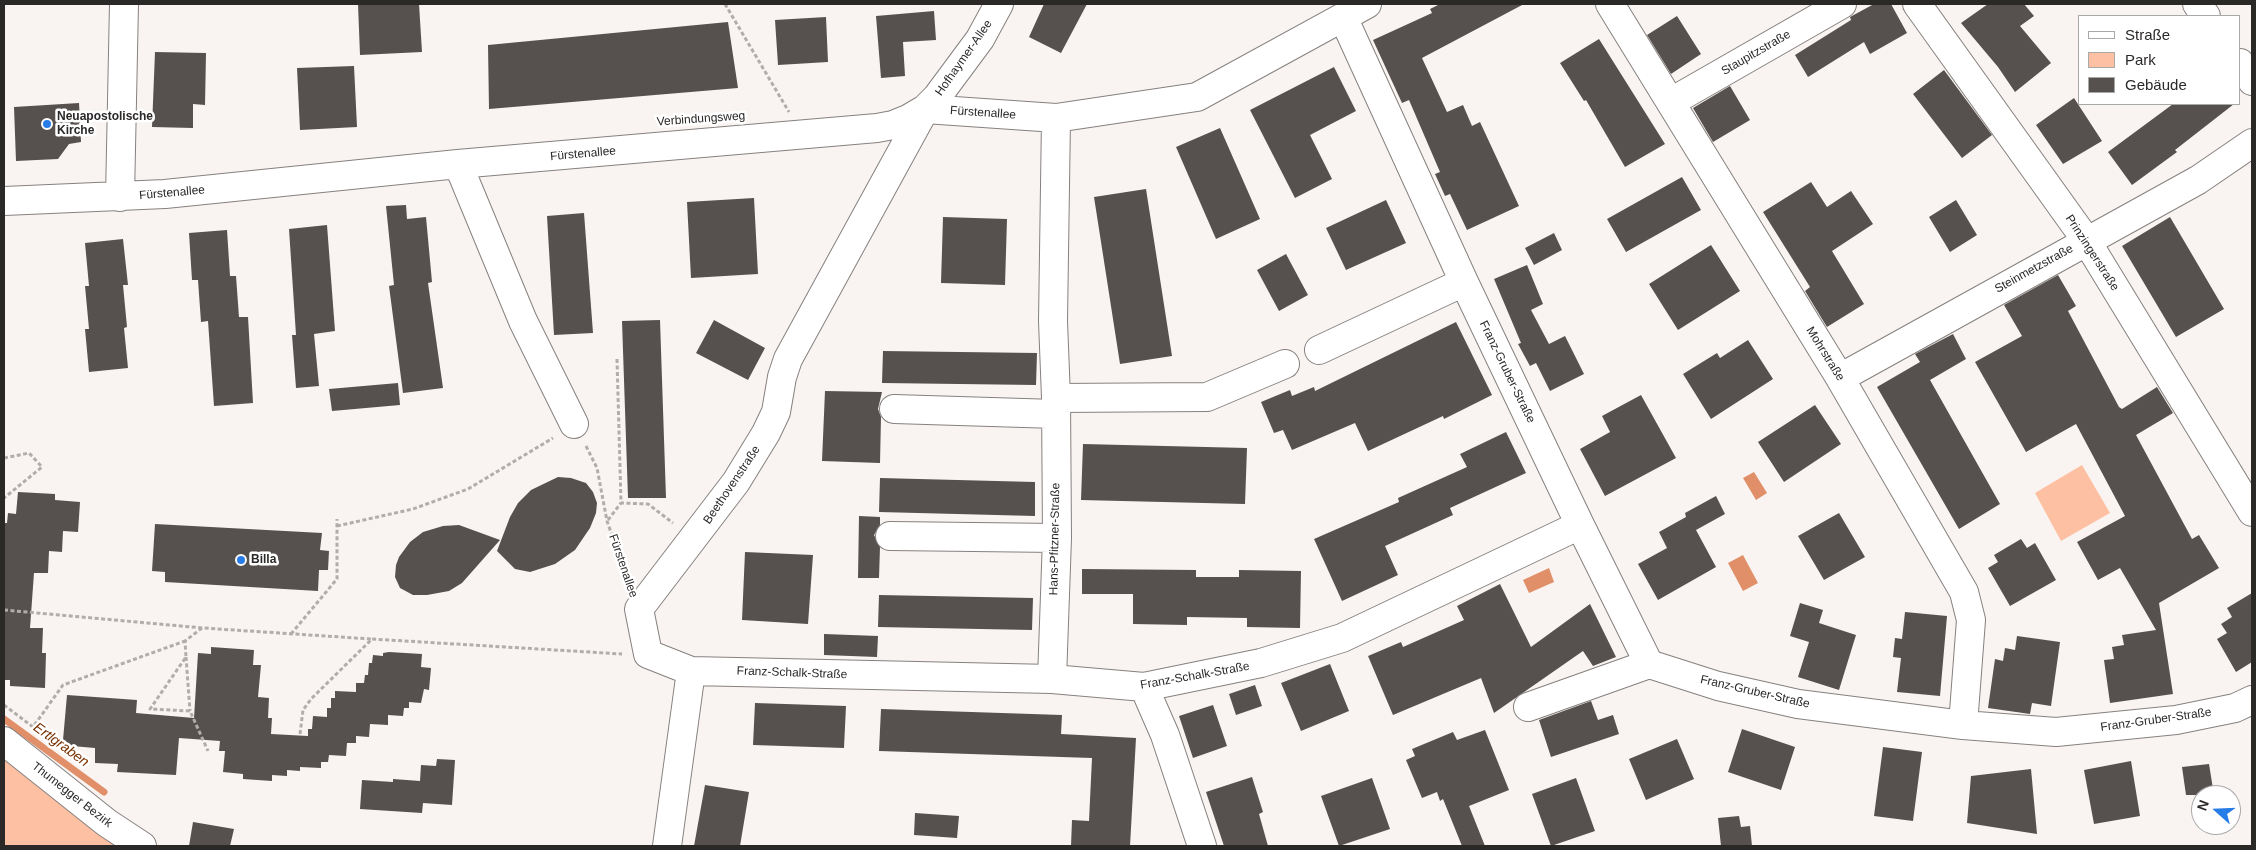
<!DOCTYPE html>
<meta charset="utf-8">
<style>
body{margin:0}
#map{position:relative;width:2256px;height:850px;overflow:hidden;background:#f9f4f1;font-family:Helvetica,sans-serif}
canvas{display:block}
.frame{position:absolute;inset:0;border:5px solid #2b2928;pointer-events:none}
.legend{position:absolute;left:2078px;top:15px;width:162px;height:90px;box-sizing:border-box;background:#fff;border:1px solid #aaa9a9;margin:0;padding:6px 9px;list-style:none;font-size:15px;color:#2b2928}
.legend li{display:flex;align-items:center;gap:10px;height:25px}
.legend b{width:25px;border:1px solid #aaa9a9}
.north{position:absolute;left:2191px;top:785px;width:50px;height:50px;box-sizing:border-box;background:#fff;border:1px solid #aaa9a9;border-radius:50%;rotate:290deg;font-size:14px;font-weight:700;line-height:20px;text-align:center;color:#2b2928}
.north::after{content:'';display:block;margin:auto;width:18px;height:22px;background:#287ce7;clip-path:polygon(50% 0,100% 100%,50% 72%,0 100%)}
</style>
<div id="map">
<canvas width="2256" height="850"></canvas>
<div class="frame"></div>
<ul class="legend">
<li><b style="height:6px;background:#fff"></b>Straße</li>
<li><b style="height:14px;background:#fec0a2"></b>Park</li>
<li><b style="height:14px;background:#56514f"></b>Gebäude</li>
</ul>
<div class="north">N</div>
</div>
<script>
const ctx = document.querySelector('canvas').getContext('2d');
ctx.lineJoin = 'round';
function paint(path, color) {
  ctx.fillStyle = color;
  ctx.fill(path, 'evenodd');
}
function poly(rows) {
  const path = new Path2D();
  for (const r of rows) {
    path.moveTo(r[0], r[1]);
    for (let i = 2; i < r.length; i += 2) path.lineTo(r[i], r[i + 1]);
  }
  return path;
}
function strokePath(path, color, width, dash) {
  ctx.strokeStyle = color;
  ctx.lineWidth = width;
  ctx.lineCap = dash ? 'butt' : 'round';
  ctx.setLineDash(dash || []);
  ctx.stroke(path);
}
function write(font, color, halo, rows, align = 'center') {
  ctx.font = font + ' Helvetica,sans-serif';
  ctx.lineWidth = 5;
  ctx.setLineDash([]);
  ctx.textBaseline = 'middle';
  ctx.strokeStyle = halo;
  ctx.fillStyle = color;
  for (const [text, x, y, turn = 0] of rows) {
    ctx.save();
    ctx.translate(x, y);
    ctx.rotate((+turn || 0) * Math.PI / 180);
    ctx.textAlign = isNaN(turn) ? turn : align;
    if (halo) ctx.strokeText(text, 0, 0);
    ctx.fillText(text, 0, 0);
    ctx.restore();
  }
}
paint(poly([
 [2082,465,2110,513,2061,541,2035,493],
 [4,749,121,846,4,846]
]), '#fec0a2');
paint(poly([
 [1754,472,1767,493,1756,500,1743,478],
 [1743,555,1758,583,1743,591,1728,563],
 [1549,568,1554,582,1529,593,1523,580]
]), '#e08f68');
strokePath(poly([
 [4,719,104,792]
]), '#e08f68', 7);
paint(poly([
 [358,4,419,4,422,52,360,55],
 [1044,4,1087,4,1061,53,1029,37],
 [1440,4,1524,4,1422,58,1447,112,1463,105,1472,126,1480,122,1519,206,1467,230,1450,194,1445,196,1435,174,1440,172,1409,100,1402,103,1373,40,1432,13,1430,9],
 [1874,4,1891,4,1907,33,1870,54,1864,42,1808,77,1795,55,1851,20,1850,17],
 [1988,4,2024,4,2034,16,2020,26,2051,63,2015,92,1998,67,1961,23],
 [934,11,936,40,903,42,905,76,881,78,876,16],
 [1677,16,1701,54,1671,74,1647,35],
 [826,17,828,62,778,65,775,20],
 [728,22,738,88,489,109,488,45],
 [1599,39,1665,144,1625,167,1586,100,1584,101,1560,63],
 [155,52,206,53,205,105,193,104,193,128,152,127],
 [354,66,357,127,300,130,297,68],
 [1334,67,1356,111,1310,135,1332,179,1295,198,1250,110],
 [1944,70,1992,135,1962,158,1913,94],
 [1730,86,1750,120,1713,142,1693,108],
 [2074,98,2102,141,2063,164,2036,125],
 [79,103,81,142,69,144,58,159,16,161,14,107],
 [2173,104,2234,104,2175,150,2177,152,2132,185,2108,152],
 [1220,128,1260,219,1216,239,1176,147],
 [1682,177,1701,210,1626,252,1607,219],
 [1811,182,1827,207,1851,191,1873,224,1832,251,1864,304,1827,327,1805,291,1810,287,1763,212],
 [1146,189,1172,356,1120,364,1094,197],
 [754,198,758,274,691,278,687,202],
 [1386,200,1406,243,1346,270,1326,228],
 [1956,200,1977,235,1950,252,1929,217],
 [406,205,407,219,426,217,432,282,428,283,443,388,403,393,389,286,394,285,386,206],
 [584,213,593,333,554,335,547,216],
 [943,217,1007,219,1005,285,941,283],
 [2170,217,2224,309,2176,337,2122,246],
 [327,225,335,331,314,334,319,386,296,388,292,335,296,335,289,229],
 [227,230,230,276,236,276,239,317,248,317,253,403,214,406,208,321,201,322,198,280,192,280,189,233],
 [1554,233,1562,250,1534,265,1525,248],
 [123,239,128,285,123,285,127,327,124,328,128,368,89,372,85,329,89,329,85,286,89,286,85,243],
 [1711,245,1740,291,1678,330,1649,284],
 [1286,254,1308,295,1279,311,1257,270],
 [1527,265,1543,304,1531,310,1549,344,1565,336,1584,374,1550,391,1536,363,1530,366,1518,344,1521,343,1494,279],
 [2058,275,2076,306,2068,311,2119,407,2122,409,2157,387,2173,413,2136,435,2192,539,2199,535,2219,568,2159,603,2173,694,2110,703,2104,660,2114,659,2112,647,2124,645,2122,635,2156,630,2120,568,2098,580,2077,542,2125,516,2076,424,2026,452,1975,362,2022,336,2004,305],
 [660,320,666,498,628,498,622,321],
 [714,320,765,348,748,380,696,353],
 [1456,322,1492,395,1444,419,1443,416,1368,451,1355,423,1292,450,1283,430,1274,433,1261,402,1290,390,1292,396,1314,387,1315,391],
 [1953,334,1966,359,1930,380,2000,504,1959,529,1877,387,1920,362,1915,354],
 [1748,340,1773,379,1711,419,1683,374,1717,353,1720,358],
 [883,351,1037,353,1036,385,882,383],
 [398,383,400,405,332,411,329,389],
 [825,391,882,392,878,409,881,417,880,463,822,461],
 [1641,395,1676,458,1605,496,1580,449,1610,432,1602,416],
 [1815,405,1841,444,1784,482,1758,442],
 [1506,432,1526,473,1450,508,1453,515,1385,546,1398,575,1342,601,1314,539,1399,502,1398,498,1467,467,1460,454],
 [1083,444,1247,448,1245,504,1081,500],
 [558,477,571,478,586,483,593,492,597,503,596,513,590,528,575,550,555,564,530,572,515,569,497,551,510,517,518,503,531,490],
 [880,478,1035,482,1035,516,879,512],
 [18,492,55,494,55,500,80,502,78,532,63,531,62,552,49,551,48,573,34,573,30,628,43,628,42,653,46,653,45,688,10,686,10,680,4,680,4,523,7,523,8,513,16,514],
 [1716,496,1725,514,1696,530,1716,567,1658,600,1638,564,1667,548,1659,532,1686,517,1685,513],
 [1839,513,1865,557,1824,580,1798,536],
 [859,516,880,517,880,525,874,535,880,547,879,578,858,578],
 [155,524,322,533,320,550,329,551,328,570,319,570,318,591,165,582,165,572,152,571],
 [459,525,500,540,462,583,449,591,427,595,413,595,400,588,395,577,396,565,399,557,410,542,423,532,443,526],
 [2021,539,2027,548,2035,543,2056,580,2010,606,1988,568,1998,562,1994,555],
 [745,552,813,555,808,624,742,620],
 [1082,569,1196,570,1196,577,1239,577,1239,570,1301,571,1300,628,1247,627,1247,618,1187,617,1187,625,1133,624,1133,594,1082,594],
 [1500,584,1531,647,1590,604,1616,657,1593,666,1583,651,1494,713,1481,678,1393,715,1368,656,1401,642,1403,647,1464,620,1457,606],
 [2252,593,2252,662,2236,672,2217,639,2227,633,2221,624,2232,617,2227,608],
 [879,595,1033,598,1032,630,878,627],
 [1800,603,1823,610,1819,623,1856,635,1839,690,1798,677,1809,642,1790,636],
 [1905,612,1947,616,1940,696,1897,692,1901,658,1893,657,1895,638,1902,639],
 [824,634,878,636,877,657,824,655],
 [2017,636,2060,642,2051,706,2032,703,2030,714,1988,708,1995,659,2003,661,2005,648,2015,650],
 [211,647,254,650,253,665,261,665,258,697,269,698,268,718,272,718,271,734,308,736,308,729,312,729,313,716,327,717,327,708,331,708,331,698,335,698,335,691,356,692,356,683,364,683,365,675,368,675,369,663,372,663,373,655,383,656,383,653,389,652,422,654,421,667,431,668,429,690,424,689,421,703,409,702,409,708,404,708,403,716,388,715,388,725,370,724,369,737,356,736,356,743,347,743,346,756,329,755,328,762,321,762,321,768,300,767,300,771,287,770,287,776,272,775,272,781,243,779,243,774,223,772,225,751,219,751,220,741,179,738,176,775,117,772,118,764,95,763,95,748,72,746,63,740,67,695,137,700,136,713,194,718,198,653,211,654],
 [1330,664,1349,711,1301,731,1281,683],
 [1255,685,1262,706,1236,715,1229,694],
 [1591,701,1598,720,1613,715,1619,734,1551,757,1539,720],
 [755,703,846,706,844,748,753,745],
 [1213,705,1227,746,1193,758,1179,716],
 [881,709,1062,715,1061,734,1136,738,1130,846,1071,846,1072,820,1089,821,1092,758,879,751],
 [1742,729,1795,747,1781,790,1728,772],
 [1485,730,1509,790,1469,806,1485,846,1462,846,1443,799,1440,801,1437,792,1422,798,1406,760,1415,756,1412,749,1453,732,1457,740],
 [1677,739,1694,779,1646,800,1629,759],
 [1883,747,1922,752,1913,821,1874,816],
 [437,759,455,760,452,805,423,803,422,813,360,809,362,780,393,782,393,779,420,781,421,765,436,766],
 [2131,761,2140,816,2094,824,2084,770],
 [2209,764,2214,795,2186,795,2182,767],
 [2031,769,2037,834,1967,823,1971,776],
 [1252,777,1263,812,1259,814,1268,846,1224,846,1206,792],
 [1372,778,1390,829,1339,846,1321,796],
 [1576,778,1595,831,1551,846,1532,794],
 [705,785,749,792,740,846,694,846],
 [915,813,959,816,957,838,914,835],
 [1739,816,1741,827,1750,826,1752,846,1721,846,1718,818],
 [193,822,234,829,230,846,189,846]
]), '#56514f');
const minor = poly([
 [1610,4,1840,378,1964,592,1971,620,1963,725],
 [1917,4,2086,240,2252,512],
 [1343,17,1464,282,1580,525,1649,664,1718,686,1798,704,1963,725,2056,732,2176,720,2235,708,2252,700],
 [1671,102,1842,4],
 [925,109,1056,118,1197,97,1367,4],
 [458,164,523,321,574,424],
 [120,197,124,4],
 [4,201,165,194,458,164,877,128,893,125,908,119,925,109,937,97,980,39,999,4],
 [1319,350,1464,282],
 [1840,378,2198,180,2252,143],
 [1056,398,1207,397,1285,364],
 [894,409,1056,414],
 [890,536,1057,538],
 [691,671,1052,679,1144,687,1261,663,1342,638,1580,525],
 [1052,679,1057,538,1056,398,1053,321,1056,118],
 [1144,687,1165,735,1202,846],
 [1528,707,1649,664],
 [4,741,107,823,142,846],
 [667,846,691,671,648,654,639,609,736,482,766,433,776,412,782,377,788,359,925,109]
]);
const major = poly([
 [2197,4,2206,16],
 [2240,63,2252,81]
]);
strokePath(minor, '#86817f', 30);
strokePath(major, '#86817f', 30);
strokePath(poly([
 [725,4,789,112],
 [617,359,621,503,648,504,673,523],
 [586,446,597,468,607,521,629,583],
 [4,458,29,453,42,467,4,498],
 [608,520,621,503],
 [337,526,413,509,468,489,553,438],
 [4,610,203,628,371,639],
 [202,628,185,641,186,657,150,709,190,711,208,751],
 [291,634,337,579,337,519],
 [186,657,190,711],
 [4,705,33,727,63,685,185,641],
 [300,734,303,710,311,699,372,639,622,654]
]), '#b1adab', 3, [4, 2.5]);
strokePath(minor, '#fff', 28);
strokePath(major, '#fff', 28);
for (const [x, y, r, color] of [
 [47,124,5,"#287ce7"],
 [241,560,5,"#287ce7"]
]) {
  const dot = new Path2D();
  dot.arc(x, y, r, 0, 2 * Math.PI);
  ctx.fillStyle = color;
  ctx.fill(dot);
  strokePath(dot, '#fff', 2);
}
write('12px', '#2b2928', '#fff', [
 ["Staupitzstraße",1756,53,-30],
 ["Hofhaymer-Allee",964,58,-55],
 ["Fürstenallee",983,113,4],
 ["Verbindungsweg",701,119,-4],
 ["Fürstenallee",583,154,-5],
 ["Fürstenallee",172,193,-5],
 ["Prinzingerstraße",2092,253,57],
 ["Steinmetzstraße",2034,269,-29],
 ["Mohrstraße",1825,354,58],
 ["Franz-Gruber-Straße",1507,372,64],
 ["Beethovenstraße",732,485,-56],
 ["Hans-Pfitzner-Straße",1055,539,-89],
 ["Fürstenallee",623,566,71],
 ["Franz-Schalk-Straße",792,673,2],
 ["Franz-Schalk-Straße",1195,676,-10],
 ["Franz-Gruber-Straße",1755,692,13],
 ["Franz-Gruber-Straße",2156,720,-8],
 ["Thumegger Bezirk",72,795,38]
]);
write('bold 12px', '#2b2928', '#fff', [
 ["Neuapostolische",57,117],
 ["Kirche",57,131],
 ["Billa",251,560]
], 'left');
write('italic 14px', '#793100', '#fff', [
 ["Ertlgraben",61,745,36]
]);
</script>
